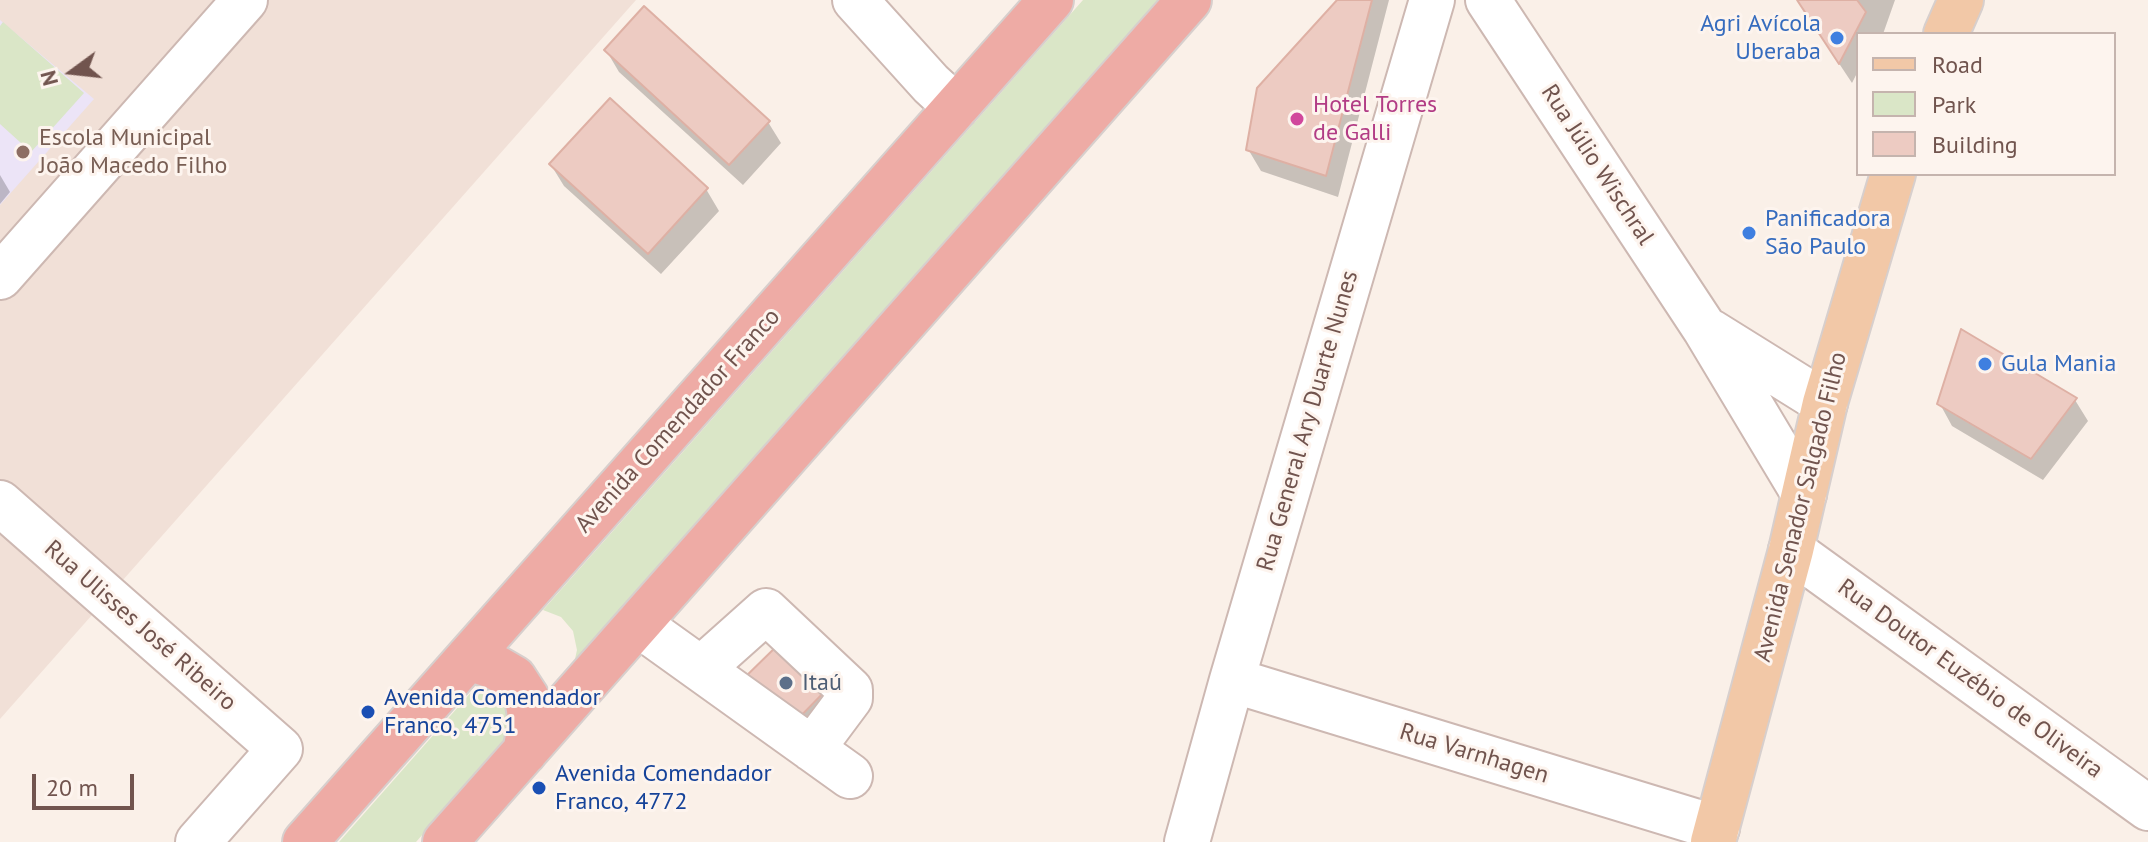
<!DOCTYPE html>
<meta charset="utf-8">
<style>
body{margin:0}
#map{position:relative;width:2148px;height:842px;overflow:hidden;background:#faf0e8;font-family:"PT Sans",sans-serif}
canvas{display:block}
.legend{position:absolute;left:1856px;top:32px;width:260px;height:144px;box-sizing:border-box;background:#fdf4ee;border:2px solid #c5b4ae;margin:0;padding:10px 14px;list-style:none;font-size:24px;color:#71544e}
.legend li{display:flex;align-items:center;gap:16px;height:40px}
.legend b{width:40px;border:2px solid #c5b4ae}
.north{position:absolute;left:32px;top:32px;width:80px;height:80px;-webkit-text-stroke:6px #fdf4ee;paint-order:stroke;rotate:255deg;font-size:22px;font-weight:700;line-height:32px;text-align:center;color:#71544e}
.north::after{content:'';display:block;margin:auto;width:28px;height:36px;background:#71544e;clip-path:polygon(50% 0,100% 100%,50% 72%,0 100%)}
.scale{position:absolute;left:32px;top:774px;width:102px;height:36px;box-sizing:border-box;border:4px solid #71544e;border-top:0;padding-left:10px;font-size:24px;line-height:28px;white-space:nowrap;color:#71544e;-webkit-text-stroke:6px #fdf4ee;paint-order:stroke}
</style>
<div id="map">
<canvas width="2148" height="842"></canvas>
<ul class="legend">
<li><b style="height:10px;background:#f2c8a7"></b>Road</li>
<li><b style="height:22px;background:#dae6c7"></b>Park</li>
<li><b style="height:22px;background:#edcbc2"></b>Building</li>
</ul>
<div class="north">N</div>
<div class="scale">20 m</div>
</div>
<script>
const ctx = document.querySelector('canvas').getContext('2d');
ctx.lineJoin = 'round';
function paint(path, color) {
  ctx.fillStyle = color;
  ctx.fill(path, 'evenodd');
}
function poly(rows) {
  const path = new Path2D();
  for (const r of rows) {
    path.moveTo(r[0], r[1]);
    for (let i = 2; i < r.length; i += 2) path.lineTo(r[i], r[i + 1]);
  }
  return path;
}
function strokePath(path, color, width, dash) {
  ctx.strokeStyle = color;
  ctx.lineWidth = width;
  ctx.lineCap = dash ? 'butt' : 'round';
  ctx.setLineDash(dash || []);
  ctx.stroke(path);
}
function write(font, color, halo, rows, align = 'center') {
  ctx.font = font + ' "PT Sans",sans-serif';
  ctx.lineWidth = 6;
  ctx.setLineDash([]);
  ctx.textBaseline = 'middle';
  ctx.strokeStyle = halo;
  ctx.fillStyle = color;
  for (const [text, x, y, turn = 0] of rows) {
    ctx.save();
    ctx.translate(x, y);
    ctx.rotate((+turn || 0) * Math.PI / 180);
    ctx.textAlign = isNaN(turn) ? turn : align;
    if (halo) ctx.strokeText(text, 0, 0);
    ctx.fillText(text, 0, 0);
    ctx.restore();
  }
}
paint(poly([
 [0,0,636,0,0,719]
]), '#f1e0d7');
paint(poly([
 [0,20,94,99,0,205]
]), '#ece4f7');
paint(poly([
 [1083,0,1165,0,573,668,577,650,573,631,561,617,543,610],
 [3,22,84,93,31,152,0,124,0,26],
 [481,681,510,702,510,736,416,842,339,842]
]), '#dae6c7');
paint(poly([
 [1340,0,1389,0,1338,197,1261,171,1248,149],
 [1797,0,1895,0,1883,34,1858,34,1858,71,1852,83],
 [606,50,768,122,781,143,743,185,619,72],
 [551,165,706,189,719,211,661,274,564,186],
 [0,175,10,192,0,204],
 [2075,400,2088,421,2043,480,1952,426,1940,404],
 [835,681,799,740,747,701]
]), '#0003');
const building = poly([
 [1337,0,1372,0,1326,176,1246,150,1257,88,1337,0],
 [1797,0,1857,0,1866,12,1839,64,1797,0],
 [644,6,770,121,729,165,604,50,644,6],
 [610,98,708,188,648,254,549,164,610,98],
 [1961,329,2077,398,2031,459,1937,404,1961,329],
 [785,638,836,680,790,727,736,686,785,638]
]);
paint(building, '#edcbc2');
strokePath(building, '#deb0a4', 2);
const minor = poly([
 [855,0,931,84,956,107],
 [1488,0,1705,329,1804,494],
 [0,277,245,0],
 [1711,332,1825,403],
 [0,503,280,749,198,842],
 [1791,550,2148,808],
 [638,624,850,776],
 [701,669,766,611,850,690,850,698,812,749],
 [1232,680,1717,828],
 [1187,842,1232,680,1432,0]
]);
const major = poly([
 [1946,34,1961,0],
 [1713,842,1791,550,1825,403,1893,174]
]);
const highway = poly([
 [468,658,495,667,514,678,527,698,531,722,525,752],
 [305,842,1051,0],
 [445,842,1189,0]
]);
strokePath(minor, '#cdb8b2', 48);
strokePath(major, '#d7cfcd', 48);
strokePath(highway, '#d7cfcd', 48);
strokePath(minor, '#fff', 44);
strokePath(major, '#f2c8a7', 44);
strokePath(highway, '#eeaba5', 44);
for (const [x, y, r, color] of [
 [1837,38,8,"#3f7fe0"],
 [1297,119,8,"#d1479c"],
 [23,152,8,"#8d6e63"],
 [1749,233,8,"#3f7fe0"],
 [1985,364,8,"#3f7fe0"],
 [786,683,8,"#5c6f8a"],
 [368,712,8,"#1a4fb4"],
 [539,788,8,"#1a4fb4"]
]) {
  const dot = new Path2D();
  dot.arc(x, y, r, 0, 2 * Math.PI);
  ctx.fillStyle = color;
  ctx.fill(dot);
  strokePath(dot, '#fdf4ee', 3);
}
write('24px', '#366cbe', '#fdf4ee', [
 ["Agri Avícola",1821,24,"right"],
 ["Uberaba",1821,52,"right"],
 ["Panificadora",1765,219],
 ["São Paulo",1765,247],
 ["Gula Mania",2001,364]
], 'left');
write('24px', '#b23c85', '#fdf4ee', [
 ["Hotel Torres",1313,105],
 ["de Galli",1313,133]
], 'left');
write('24px', '#785e54', '#fdf4ee', [
 ["Escola Municipal",39,138],
 ["João Macedo Filho",39,166]
], 'left');
write('24px', '#71544e', '#fdf4ee', [
 ["Rua Júlio Wischral",1597,165,57],
 ["Avenida Comendador Franco",678,421,-48],
 ["Rua General Ary Duarte Nunes",1308,421,-74],
 ["Avenida Senador Salgado Filho",1801,507,-76],
 ["Rua Ulisses José Ribeiro",140,626,41],
 ["Rua Doutor Euzébio de Oliveira",1970,679,36],
 ["Rua Varnhagen",1474,754,17]
]);
write('24px', '#4e5e75', '#fdf4ee', [
 ["Itaú",802,683]
], 'left');
write('24px', '#164399', '#fdf4ee', [
 ["Avenida Comendador",384,698],
 ["Franco, 4751",384,726],
 ["Avenida Comendador",555,774],
 ["Franco, 4772",555,802]
], 'left');
</script>
